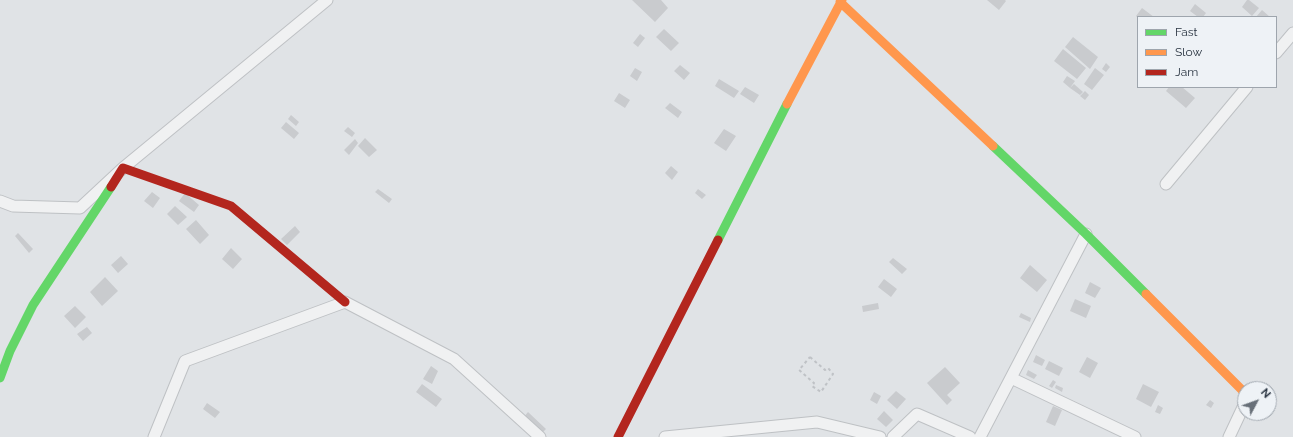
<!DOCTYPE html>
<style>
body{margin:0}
#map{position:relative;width:1293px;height:437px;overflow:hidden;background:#e0e3e6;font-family:Raleway,sans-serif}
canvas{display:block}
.legend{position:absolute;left:1137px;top:16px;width:140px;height:72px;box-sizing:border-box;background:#eef2f6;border:1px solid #9ea5ad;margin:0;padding:5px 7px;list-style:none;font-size:12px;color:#27323f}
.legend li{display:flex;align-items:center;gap:8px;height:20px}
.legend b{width:20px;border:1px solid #9ea5ad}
.north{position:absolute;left:1237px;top:381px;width:40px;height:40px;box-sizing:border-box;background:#eef2f6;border:1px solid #9ea5ad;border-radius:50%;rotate:49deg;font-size:11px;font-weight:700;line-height:16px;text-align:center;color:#27323f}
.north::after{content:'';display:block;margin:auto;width:14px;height:18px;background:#687079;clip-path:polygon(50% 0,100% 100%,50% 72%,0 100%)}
</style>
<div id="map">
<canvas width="1293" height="437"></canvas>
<ul class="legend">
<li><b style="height:5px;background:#63d668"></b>Fast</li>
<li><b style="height:5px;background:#ff974d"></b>Slow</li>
<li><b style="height:5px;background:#b3261e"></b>Jam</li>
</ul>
<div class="north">N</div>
</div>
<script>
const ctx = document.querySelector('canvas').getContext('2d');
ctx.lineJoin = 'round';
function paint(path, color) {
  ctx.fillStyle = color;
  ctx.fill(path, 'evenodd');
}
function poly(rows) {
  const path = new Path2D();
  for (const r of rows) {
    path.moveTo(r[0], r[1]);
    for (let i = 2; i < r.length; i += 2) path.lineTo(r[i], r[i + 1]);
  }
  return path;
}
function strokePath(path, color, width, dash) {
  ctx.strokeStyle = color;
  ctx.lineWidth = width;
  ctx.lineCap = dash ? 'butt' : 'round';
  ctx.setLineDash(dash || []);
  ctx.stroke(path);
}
paint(poly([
 [632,0,661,0,668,8,655,22],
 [987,0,1005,0,1006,1,999,10],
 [1247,0,1249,0,1259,8,1252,16,1242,7],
 [1195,4,1206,13,1203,17,1198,17,1190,11],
 [1142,8,1154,17,1137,17,1136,16],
 [1262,10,1270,17,1256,17],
 [664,29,679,43,671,51,656,37],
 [640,34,645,38,638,47,633,43],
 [1073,37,1098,57,1090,69,1065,47],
 [1063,49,1086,68,1077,79,1054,61],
 [1106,63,1110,67,1106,72,1102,69],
 [680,65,690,73,684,80,674,71],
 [635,68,642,72,637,81,630,76],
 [1095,68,1104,75,1092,90,1084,84],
 [1067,76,1075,81,1070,88,1063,82],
 [719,79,739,91,734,98,715,86],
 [1074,84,1083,92,1080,95,1070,88],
 [745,87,759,95,754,103,740,94],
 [1169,87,1182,87,1195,98,1186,108,1166,91],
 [1085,91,1089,95,1085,100,1080,96],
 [619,93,630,100,625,108,614,101],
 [670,103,682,112,678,118,665,108],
 [291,115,299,122,296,126,288,119],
 [286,122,299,133,294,139,281,128],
 [348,127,355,133,352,137,344,131],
 [724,129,736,136,726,151,714,143],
 [365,138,377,150,369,157,358,146],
 [355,139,358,143,349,155,344,150],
 [671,166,678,172,672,180,665,173],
 [378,189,392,199,389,203,375,192],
 [698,189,706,195,702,199,695,193],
 [152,192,160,198,153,208,144,201],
 [185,193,199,205,194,212,179,201],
 [175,206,187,217,178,225,167,214],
 [196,220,209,235,200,244,186,229],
 [295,226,300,232,287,245,281,239],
 [18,233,33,249,29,253,15,236],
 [231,248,242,259,233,269,222,259],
 [121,256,128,264,118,273,111,265],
 [893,258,907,269,902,274,889,262],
 [1030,265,1047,280,1037,292,1020,278],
 [105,277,118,291,102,306,90,292],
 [884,279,897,289,891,297,878,287],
 [1090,282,1101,288,1095,298,1085,293],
 [1075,299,1091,306,1086,318,1070,311],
 [878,303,879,309,863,312,862,306],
 [75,306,86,317,75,328,64,316],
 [1021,313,1031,318,1030,322,1019,317],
 [87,327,92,333,83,341,77,334],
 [1036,355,1045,360,1042,366,1033,362],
 [1087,357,1098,363,1090,378,1079,372],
 [1049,361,1063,368,1059,376,1045,369],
 [431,366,438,371,432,384,423,379],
 [945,367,960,383,947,395,952,400,947,405,927,383],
 [1028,370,1037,375,1034,379,1026,375],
 [1053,380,1056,382,1052,388,1049,386],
 [422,384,442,399,436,407,416,392],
 [1143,384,1159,392,1151,407,1136,399],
 [1056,385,1063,388,1062,392,1055,388],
 [896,391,906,399,897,409,887,400],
 [874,392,881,396,877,404,870,400],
 [1210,400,1214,403,1211,408,1206,405],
 [207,403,220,412,215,418,203,409],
 [1158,405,1163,408,1160,414,1155,412],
 [1053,406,1062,410,1055,426,1046,422],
 [884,411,893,420,886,427,877,419],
 [528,412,546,429,541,434,523,418]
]), '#c9cbce');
const street = poly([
 [1276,53,1293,33],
 [1166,184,1247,87],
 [0,201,13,206,80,208,123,168,327,0],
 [1011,378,1135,437],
 [154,437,185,361,345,302,454,359,540,437],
 [665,437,817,422,880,437],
 [893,437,917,414,970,437],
 [980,437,1086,234],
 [1229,437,1245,403]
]);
strokePath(street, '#bec1c4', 13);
strokePath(poly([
 [810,357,825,370,828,368,833,374,821,392,812,386,814,383,799,370,810,357]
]), '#bfc2c6', 2, [3, 3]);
strokePath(street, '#f0f1f2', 11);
strokePath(poly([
 [993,146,1086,234,1146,294],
 [718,240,787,104],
 [0,378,10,351,33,305,111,187]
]), '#63d668', 9);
strokePath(poly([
 [840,2,993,146],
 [787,104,842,0],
 [1146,294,1245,393]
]), '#ff974d', 9);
strokePath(poly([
 [111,187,123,168,231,206,345,302],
 [618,437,718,240]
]), '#b3261e', 9);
</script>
